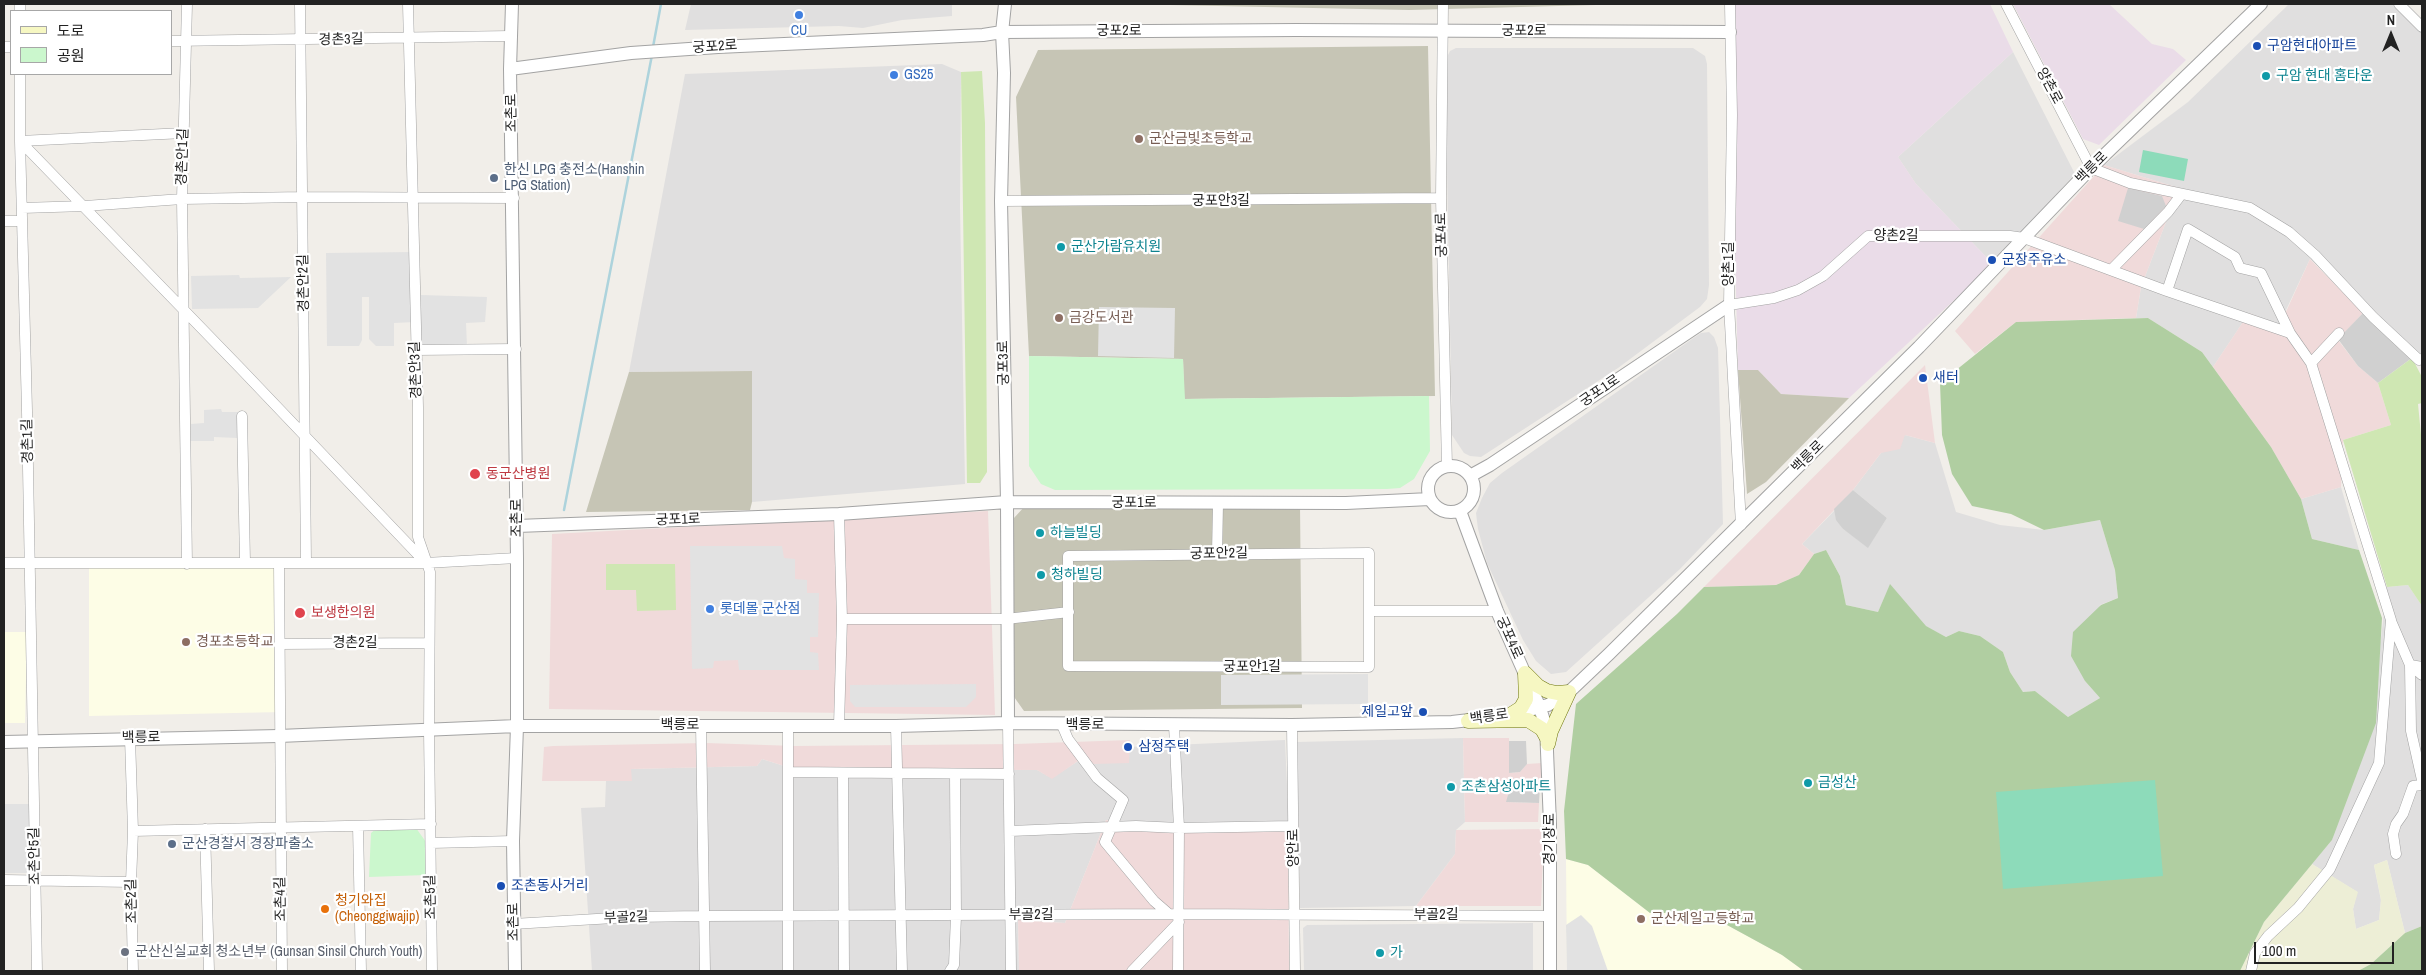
<!DOCTYPE html>
<meta charset="utf-8">
<style>
body{margin:0}
#map{position:relative;width:2426px;height:975px;overflow:hidden;background:#f1eee9;font-family:"Archivo Narrow","Noto Sans KR",sans-serif}
canvas{display:block}
.frame{position:absolute;inset:0;border:5px solid #222;pointer-events:none}
.legend{position:absolute;left:10px;top:10px;width:162px;height:65px;box-sizing:border-box;background:#fff;border:1px solid #a7a7a7;margin:0;padding:6px 9px;list-style:none;font-size:15px;color:#222}
.legend li{display:flex;align-items:center;gap:10px;height:25px}
.legend b{width:25px;border:1px solid #a7a7a7}
.north{position:absolute;left:2366px;top:10px;width:50px;height:50px;-webkit-text-stroke:4px #fff;paint-order:stroke;rotate:0deg;font-size:14px;font-weight:700;line-height:20px;text-align:center;color:#222}
.north::after{content:'';display:block;margin:auto;width:18px;height:22px;background:#222;clip-path:polygon(50% 0,100% 100%,50% 72%,0 100%)}
.scale{position:absolute;left:2254px;top:942px;width:140px;height:22px;box-sizing:border-box;border:2px solid #222;border-top:0;padding-left:6px;font-size:15px;line-height:18px;white-space:nowrap;color:#222;-webkit-text-stroke:4px #fff;paint-order:stroke}
</style>
<div id="map">
<canvas width="2426" height="975"></canvas>
<div class="frame"></div>
<ul class="legend">
<li><b style="height:6px;background:#f6f7c2"></b>도로</li>
<li><b style="height:14px;background:#cbf7cd"></b>공원</li>
</ul>
<div class="north">N</div>
<div class="scale">100 m</div>
</div>
<script>
const ctx = document.querySelector('canvas').getContext('2d');
ctx.lineJoin = 'round';
function paint(path, color) {
  ctx.fillStyle = color;
  ctx.fill(path, 'evenodd');
}
function poly(rows) {
  const path = new Path2D();
  for (const r of rows) {
    if (r.length === 3) {
      path.moveTo(r[0] + r[2], r[1]);
      path.arc(r[0], r[1], r[2], 0, 2 * Math.PI);
      continue;
    }
    path.moveTo(r[0], r[1]);
    for (let i = 2; i < r.length; i += 2) path.lineTo(r[i], r[i + 1]);
  }
  return path;
}
function strokePath(path, color, width, dash) {
  ctx.strokeStyle = color;
  ctx.lineWidth = width;
  ctx.lineCap = dash ? 'butt' : 'round';
  ctx.setLineDash(dash || []);
  ctx.stroke(path);
}
function write(font, color, halo, rows, align = 'center') {
  ctx.font = font + ' "Archivo Narrow","Noto Sans KR",sans-serif';
  ctx.lineWidth = 4.5;
  ctx.setLineDash([]);
  ctx.textBaseline = 'middle';
  ctx.strokeStyle = halo;
  ctx.fillStyle = color;
  for (const [text, x, y, turn = 0] of rows) {
    ctx.save();
    ctx.translate(x, y);
    ctx.rotate((+turn || 0) * Math.PI / 180);
    ctx.textAlign = isNaN(turn) ? turn : align;
    if (halo) ctx.strokeText(text, 0, 0);
    ctx.fillText(text, 0, 0);
    ctx.restore();
  }
}
paint(poly([
 [691,4,952,4,952,16,902,20,863,28,839,26,685,30],
 [2289,4,2395,4,2422,29,2422,360,2310,259,2279,325,2249,313,2213,367,2202,352,2148,318,2136,318,2141,287,2179,188,2104,165,2188,102],
 [1456,48,1693,48,1705,56,1707,64,1709,285,1707,299,1700,307,1618,368,1481,457,1470,456,1464,453,1452,435,1445,61,1450,51],
 [2013,52,2075,174,1993,264,1916,184,1898,157],
 [942,64,961,72,960,207,965,484,752,502,752,371,629,372,685,74],
 [1709,332,1714,337,1718,348,1723,524,1680,569,1566,672,1551,674,1536,661,1523,640,1487,563,1478,529,1476,513,1482,498,1490,483,1502,473,1692,339,1701,333],
 [1905,435,1935,443,1956,512,2000,525,2044,530,2100,520,2115,570,2118,598,2100,605,2085,681,2100,698,2068,717,2035,691,2023,692,2010,672,2003,652,1980,636,1959,631,1946,637,1925,626,1890,585,1878,612,1846,605,1840,576,1826,550,1814,554,1802,544,1835,510,1843,529,1868,547,1887,518,1853,490,1881,453],
 [2341,487,2359,550,2312,539,2301,499],
 [2408,585,2422,606,2422,926,2405,933,2387,860,2374,865,2381,900,2379,920,2356,929,2353,909,2357,892,2312,864,2332,840,2381,638,2387,587],
 [1463,738,1465,822,1456,830,1455,854,1416,906,1300,908,1297,742],
 [1285,740,1289,831,1235,831,1106,820,1065,923,1018,920,1019,971,592,971,581,808,605,807,606,781,631,781,631,769,757,766,762,759,794,769,1037,770,1052,778,1078,761,1128,747],
 [1533,923,1533,971,1304,971,1303,928,1307,925]
]), '#e0dfdf');
paint(poly([
 [2104,165,2179,188,2141,287,2136,318,2016,322,1975,354,1955,331],
 [2310,259,2363,313,2338,340,2358,366,2378,383,2391,425,2343,440,2341,487,2301,499,2271,447,2213,367,2249,313,2280,325],
 [1925,365,1935,443,1905,435,1900,449,1881,453,1853,490,1802,544,1814,554,1799,575,1776,585,1704,587],
 [988,511,995,715,549,709,552,534],
 [1463,738,1509,738,1509,773,1520,772,1527,764,1542,763,1540,786,1515,789,1507,802,1539,803,1538,822,1465,822],
 [1130,740,1129,763,1093,764,1078,761,1052,779,1037,770,794,769,762,759,757,766,631,769,632,781,542,781,544,747,553,746,706,743,795,746,1015,744],
 [1106,820,1136,826,1235,831,1288,831,1289,971,1019,971,1018,920,1065,923],
 [1544,829,1541,906,1416,906,1455,854,1456,830]
]), '#f0dada');
paint(poly([
 [1735,4,1990,4,2013,52,1898,157,1916,184,1993,264,1849,398,1781,394,1758,370,1738,370,1735,254],
 [2013,4,2109,4,2152,44,2173,49,2186,60,2099,145,2083,139]
]), '#eadce8');
paint(poly([
 [278,565,283,712,89,716,89,568],
 [4,632,27,632,25,723,4,723],
 [1566,859,1588,865,1650,913,1705,913,1782,955,1804,971,1567,971]
]), '#fdfde6');
paint(poly([
 [2128,188,2162,196,2166,206,2144,229,2118,221],
 [2363,313,2412,358,2378,383,2358,366,2338,339],
 [1853,490,1887,518,1868,548,1843,529,1836,520,1834,509],
 [1509,741,1526,741,1527,764,1520,772,1509,773],
 [1540,786,1539,803,1506,802,1508,795,1515,789]
]), '#d0d0d0');
paint(poly([
 [1122,4,1633,4,1409,10],
 [1428,46,1435,396,1184,399,1183,359,1029,356,1016,97,1038,50],
 [1738,370,1758,370,1781,394,1849,398,1766,482,1747,494],
 [752,371,752,502,750,510,586,512,629,372],
 [1300,505,1302,708,1024,711,1012,694,1014,518,1025,506]
]), '#c6c5b5');
paint(poly([
 [2387,860,2405,933,2371,964,2358,971,2240,971,2264,922,2312,864,2358,892,2353,909,2356,929,2379,920,2381,900,2374,865]
]), '#edeed6');
paint(poly([
 [982,71,985,123,987,472,980,483,967,483,961,72],
 [2412,358,2422,377,2422,403,2418,404,2422,445,2422,606,2408,585,2387,587,2343,440,2391,425,2378,383],
 [606,564,675,564,676,610,637,611,636,590,606,590]
]), '#cfe7b3');
paint(poly([
 [2148,318,2202,352,2271,447,2301,499,2312,539,2359,550,2382,618,2376,723,2332,840,2264,922,2240,971,1804,971,1782,955,1705,913,1650,913,1588,865,1566,859,1564,811,1576,704,1677,614,1704,587,1776,585,1799,575,1814,554,1826,550,1840,576,1846,605,1878,612,1890,584,1926,626,1946,637,1959,631,1980,636,2003,652,2010,672,2023,692,2035,691,2068,717,2100,698,2085,681,2071,656,2073,632,2101,605,2118,598,2115,570,2100,520,2044,530,2011,514,1972,506,1952,474,1942,435,1940,383,2016,322],
 [2422,926,2422,971,2358,971,2371,964,2405,933]
]), '#b0cea1');
paint(poly([
 [1029,356,1183,359,1185,399,1429,396,1430,451,1414,479,1400,488,1387,489,1055,490,1041,484,1029,466],
 [377,828,416,828,426,842,426,875,369,877,371,833]
]), '#cbf7cd');
paint(poly([
 [2143,150,2188,159,2184,181,2139,172],
 [2155,780,2163,876,2003,889,1996,792]
]), '#8ddbba');
paint(poly([
 [414,252,415,322,394,323,394,346,376,346,369,339,369,297,362,297,362,340,359,346,327,346,326,253],
 [239,275,240,278,291,277,258,308,192,309,191,276],
 [421,295,487,297,485,322,466,323,467,346,420,348],
 [1099,307,1175,308,1174,358,1098,356],
 [221,409,222,412,238,412,237,438,214,437,214,441,190,441,191,424,204,423,204,410],
 [690,546,782,546,784,558,795,559,795,579,807,580,807,593,819,593,818,637,810,637,810,652,818,653,819,670,739,670,738,660,714,661,713,668,692,669],
 [1368,674,1368,704,1221,705,1221,675],
 [976,684,976,697,966,707,855,707,850,701,850,685],
 [4,804,32,804,31,873,4,873],
 [1581,915,1592,926,1608,971,1567,971,1566,925]
]), '#e2e2e2');
strokePath(poly([
 [653,47,661,4],
 [564,510,652,55]
]), '#add3dc', 2.5);
const minor = poly([
 [20,4,20,11],
 [300,4,306,562],
 [408,4,418,407,418,537,430,572,429,730,432,971],
 [1443,4,1441,198,1447,467],
 [1730,4,1732,115,1729,305,1741,525],
 [2006,4,2091,168,2130,183,2250,208,2289,232,2315,255,2373,317,2419,360,2422,359],
 [2399,4,2422,27],
 [171,41,511,36],
 [4,47,11,47],
 [20,74,20,141,27,411,37,971],
 [184,133,20,141,241,369,425,562],
 [1001,201,1441,198],
 [22,208,85,206,182,199,303,197,514,198],
 [4,221,22,221],
 [2111,270,2168,212,2181,195],
 [2167,291,2188,229,2235,257,2240,268,2261,273,2290,333],
 [1729,305,1774,298,1798,290,1823,276,1868,236,2010,236,2024,238,2167,291,2290,333,2311,363,2391,620,2379,763,2330,869,2298,908,2268,936,2255,953,2251,971],
 [415,350,516,349],
 [2311,363,2339,333],
 [242,416,245,562],
 [1369,553,1369,667,1068,666,1068,556,1369,553],
 [1217,554,1218,504],
 [4,563,425,563,517,558],
 [279,563,282,971],
 [187,564,182,199,187,4],
 [1369,611,1497,611],
 [842,619,1006,619,1069,612],
 [2391,621,2410,665,2422,675],
 [280,644,428,643],
 [2422,667,2410,665,2411,731,2422,780],
 [1008,723,1011,971],
 [701,725,705,971],
 [839,725,842,619,839,514],
 [1062,725,1068,739,1097,778,1123,800,1105,842,1154,901,1169,914],
 [1174,725,1179,828,1178,971],
 [1292,725,1295,971],
 [896,726,902,971],
 [130,738,133,831,131,882,133,971],
 [789,772,1009,774],
 [843,774,844,971],
 [358,826,361,971],
 [205,829,209,971],
 [133,831,431,824],
 [1010,831,1136,826,1179,828,1293,826],
 [431,843,513,841],
 [2396,854,2393,834,2396,824,2403,814,2413,786,2422,785],
 [4,880,131,882],
 [513,924,630,917,703,916,1179,914,1550,916],
 [788,971,788,725],
 [950,971,954,965,956,916,955,775],
 [1132,971,1179,922]
]);
const tertiary = poly([
 [512,4,510,69,517,558,517,726,513,841,515,971],
 [1005,4,1002,32,1004,73,1001,201,1007,502,1008,723],
 [510,69,631,53,718,47,983,35,1002,32,1296,30,1730,32],
 [1451,489,23],
 [1470,476,1490,465,1729,305],
 [1460,511,1497,611,1540,708,1546,727,1550,824,1550,971],
 [517,526,839,514,1007,502,1346,503,1430,499],
 [1510,715,1548,705,1569,692,1609,654,1919,347,2091,168,2261,4],
 [4,742,279,736,517,726,896,726,1008,723,1292,725,1452,722,1478,719]
]);
const secondary = poly([
 [1525,673,1538,686,1547,691,1557,693,1569,692],
 [1510,715,1521,708,1526,699,1525,673],
 [1468,721,1528,720,1542,729,1547,738],
 [1548,744,1551,731,1569,692]
]);
strokePath(minor, '#a3a3a3', 11);
strokePath(tertiary, '#a3a3a3', 14);
strokePath(secondary, '#6e760c', 15);
strokePath(minor, '#fff', 10);
strokePath(tertiary, '#fff', 12);
strokePath(secondary, '#f6f7c2', 14);
for (const [x, y, r, color] of [
 [799,15,5,"#3f7fe0"],
 [2257,46,5,"#1a4fb4"],
 [894,75,5,"#3f7fe0"],
 [2266,76,5,"#0f9aa8"],
 [1139,139,5,"#8d6e63"],
 [494,178,5,"#5c6f8a"],
 [1061,247,5,"#0f9aa8"],
 [1992,260,5,"#1a4fb4"],
 [1059,318,5,"#8d6e63"],
 [1923,378,5,"#1a4fb4"],
 [475,474,6,"#e0444e"],
 [1040,533,5,"#0f9aa8"],
 [1041,575,5,"#0f9aa8"],
 [710,609,5,"#3f7fe0"],
 [300,613,6,"#e0444e"],
 [186,642,5,"#8d6e63"],
 [1423,712,5,"#1a4fb4"],
 [1128,747,5,"#1a4fb4"],
 [1808,783,5,"#0f9aa8"],
 [1451,787,5,"#0f9aa8"],
 [172,844,5,"#5c6f8a"],
 [501,886,5,"#1a4fb4"],
 [325,909,5,"#e8710a"],
 [1641,919,5,"#8d6e63"],
 [125,952,5,"#6b7280"],
 [1380,953,5,"#0f9aa8"]
]) {
  const dot = new Path2D();
  dot.arc(x, y, r, 0, 2 * Math.PI);
  ctx.fillStyle = color;
  ctx.fill(dot);
  strokePath(dot, '#fff', 2);
}
write('14px', '#366cbe', '#fff', [
 ["CU",799,31,"center"],
 ["GS25",904,75],
 ["롯데몰 군산점",720,609]
], 'left');
write('14px', '#222', '#fff', [
 ["궁포2로",1119,31],
 ["궁포2로",1524,31],
 ["경촌3길",341,40,-1],
 ["궁포2로",715,47,-4],
 ["양촌로",2049,86,62],
 ["조촌로",512,113,-91],
 ["경촌안1길",183,157,-88],
 ["백릉로",2092,168,-45],
 ["궁포안3길",1221,201],
 ["궁포4로",1442,235,-91],
 ["양촌2길",1896,236],
 ["양촌1길",1729,264,-90],
 ["경촌안2길",304,283,-91],
 ["궁포3로",1004,363,-91],
 ["경촌안3길",416,370,-92],
 ["궁포1로",1600,391,-34],
 ["경촌1길",28,441,-91],
 ["백릉로",1808,457,-45],
 ["궁포1로",1134,503],
 ["조촌로",517,518,-90],
 ["궁포1로",678,520,-2],
 ["궁포안2길",1219,554,-1],
 ["궁포4로",1509,638,66],
 ["경촌2길",355,643],
 ["궁포안1길",1252,667],
 ["백릉로",1489,717,-8],
 ["백릉로",680,725],
 ["백릉로",1085,725],
 ["백릉로",141,738,-1],
 ["경기장로",1550,839,-90],
 ["양안로",1294,848,-91],
 ["조촌안5길",35,856,-91],
 ["조촌5길",431,897,-91],
 ["조촌4길",281,899,-91],
 ["조촌2길",132,901,-91],
 ["부골2길",1031,915],
 ["부골2길",1436,915],
 ["부골2길",626,918,-2],
 ["조촌로",514,922,-91]
]);
write('14px', '#164399', '#fff', [
 ["구암현대아파트",2267,46],
 ["군장주유소",2002,260],
 ["새터",1933,378],
 ["제일고앞",1413,712,"right"],
 ["삼정주택",1138,747],
 ["조촌동사거리",511,886]
], 'left');
write('14px', '#0d838f', '#fff', [
 ["구암 현대 홈타운",2276,76],
 ["군산가람유치원",1071,247],
 ["하늘빌딩",1050,533],
 ["청하빌딩",1051,575],
 ["금성산",1818,783],
 ["조촌삼성아파트",1461,787],
 ["가",1390,953]
], 'left');
write('14px', '#785e54', '#fff', [
 ["군산금빛초등학교",1149,139],
 ["금강도서관",1069,318],
 ["경포초등학교",196,642],
 ["군산제일고등학교",1651,919]
], 'left');
write('14px', '#4e5e75', '#fff', [
 ["한신 LPG 충전소(Hanshin",504,170],
 ["LPG Station)",504,186],
 ["군산경찰서 경장파출소",182,844]
], 'left');
write('14px', '#be3a42', '#fff', [
 ["동군산병원",486,474],
 ["보생한의원",311,613]
], 'left');
write('14px', '#c56008', '#fff', [
 ["청기와집",335,901],
 ["(Cheonggiwajip)",335,917]
], 'left');
write('14px', '#5b616d', '#fff', [
 ["군산신실교회 청소년부 (Gunsan Sinsil Church Youth)",135,952]
], 'left');
</script>
